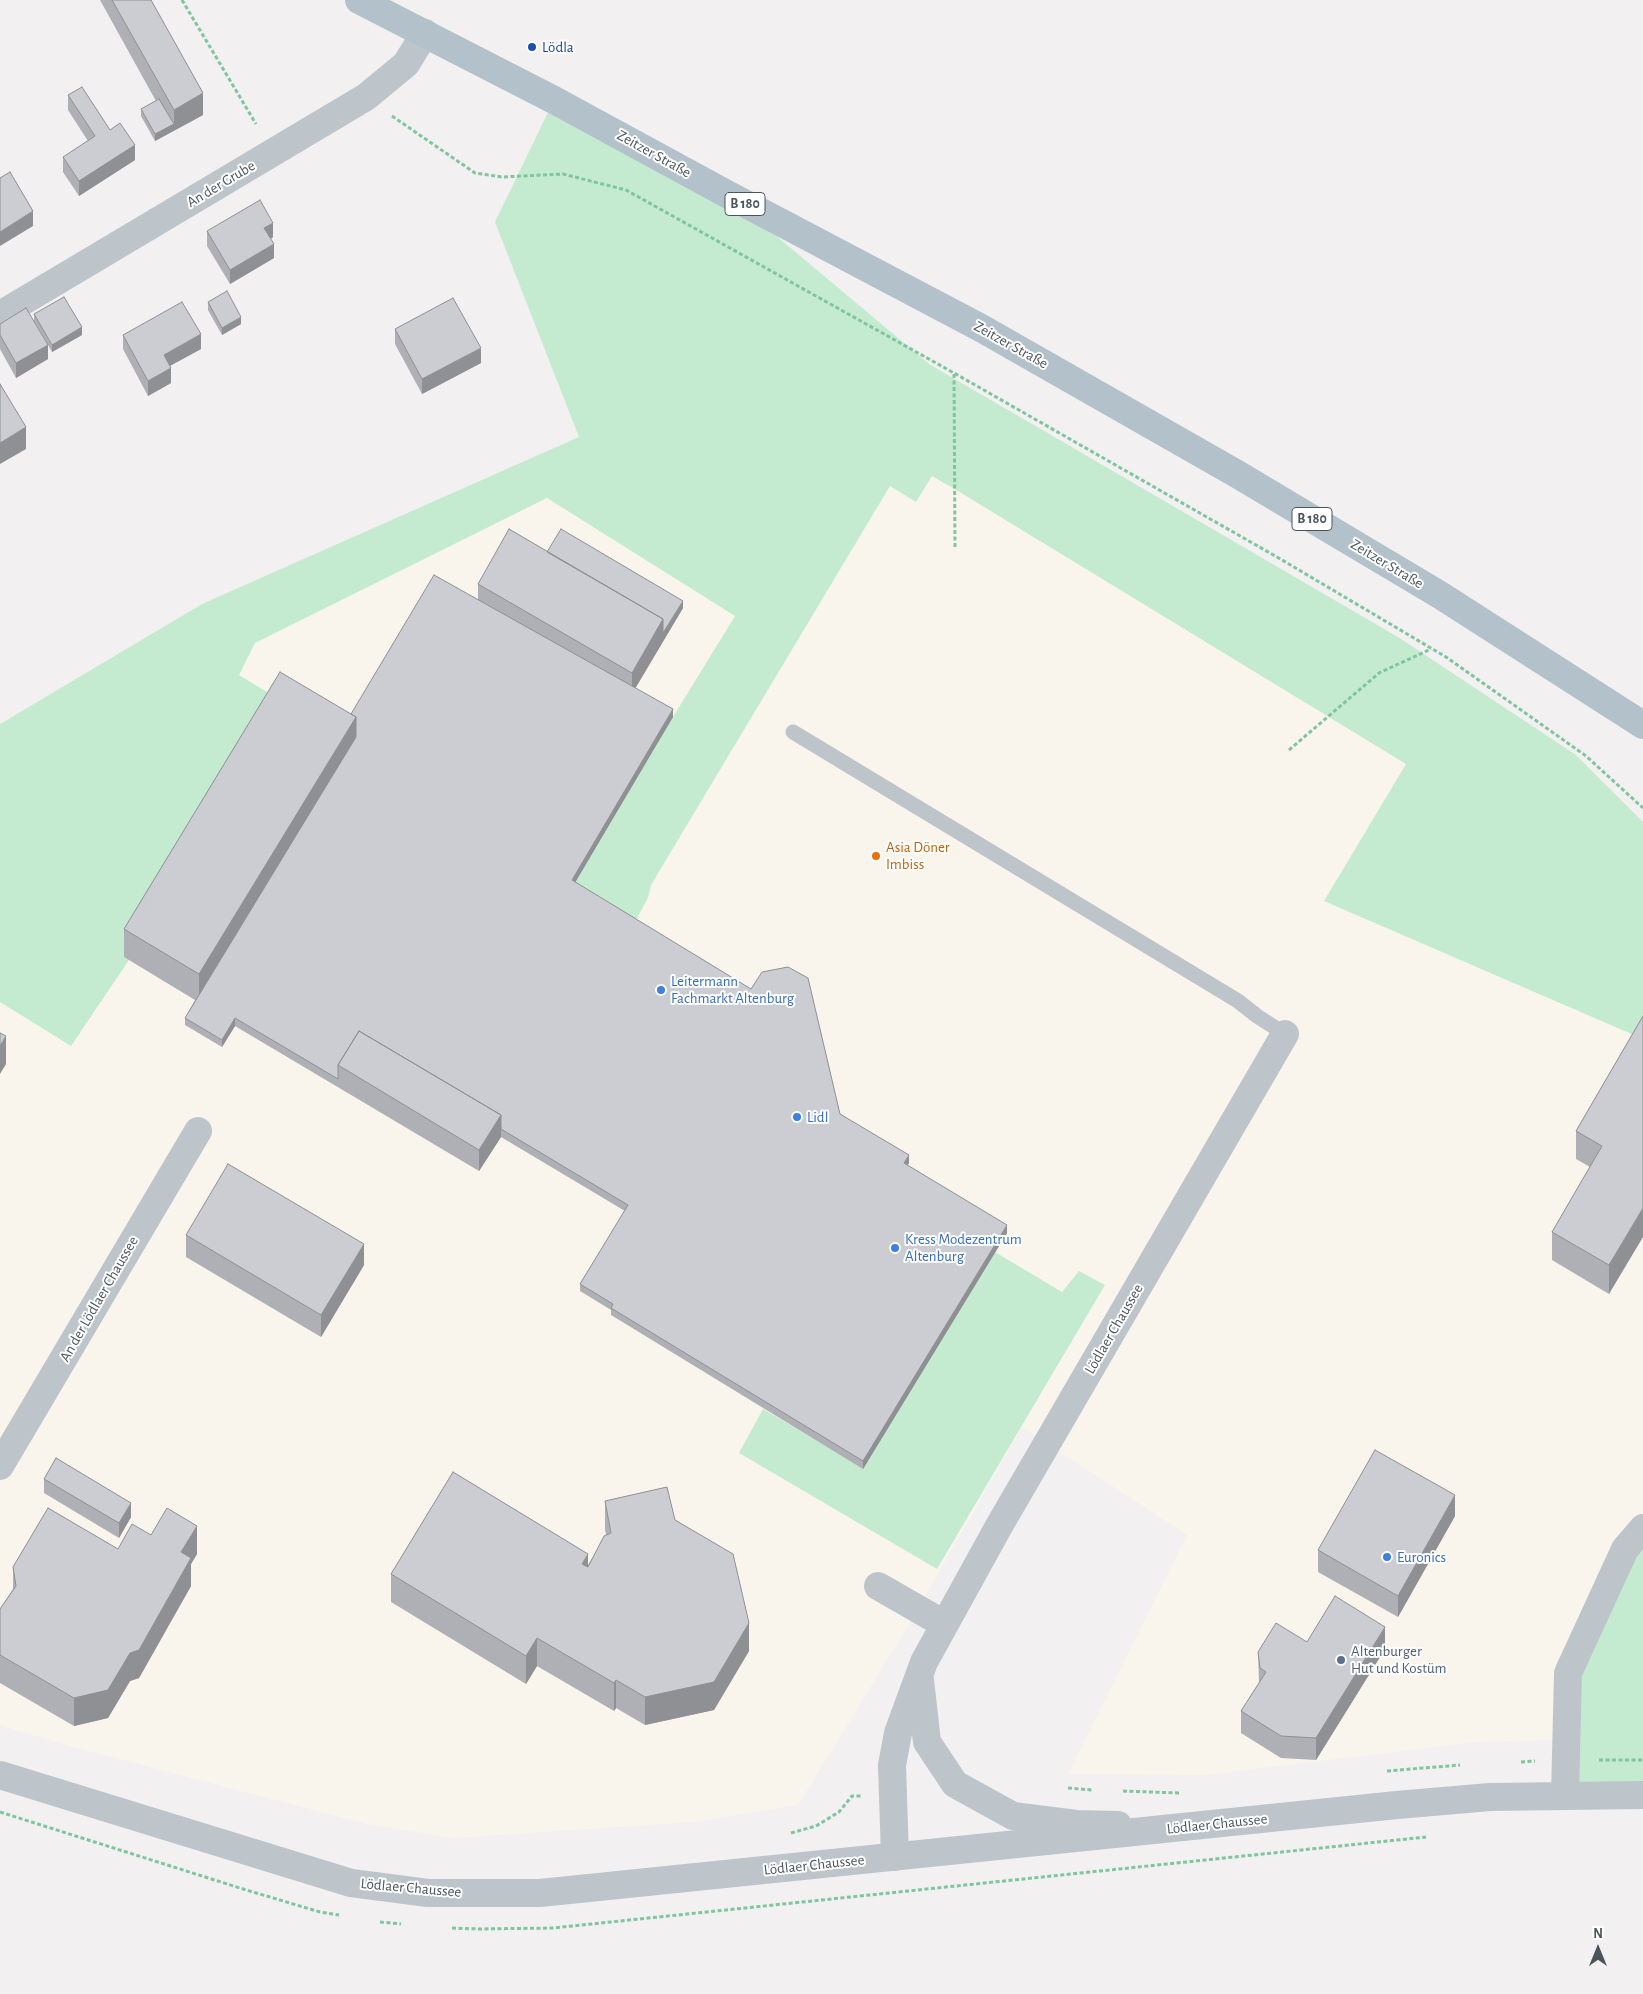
<!DOCTYPE html>
<meta charset="utf-8">
<style>
body{margin:0}
#map{position:relative;width:1643px;height:1994px;overflow:hidden;background:#f2f0f0;font-family:"Alegreya Sans",sans-serif}
canvas{display:block}
.north{position:absolute;left:1573px;top:1924px;width:50px;height:50px;-webkit-text-stroke:4px #fff;paint-order:stroke;rotate:0deg;font-size:14px;font-weight:700;line-height:20px;text-align:center;color:#4a545b}
.north::after{content:'';display:block;margin:auto;width:18px;height:22px;background:#4a545b;clip-path:polygon(50% 0,100% 100%,50% 72%,0 100%)}
</style>
<div id="map">
<canvas width="1643" height="1994"></canvas>
<div class="north">N</div>
</div>
<script>
const ctx = document.querySelector('canvas').getContext('2d');
ctx.lineJoin = 'round';
function paint(path, color) {
  ctx.fillStyle = color;
  ctx.fill(path, 'evenodd');
}
function poly(rows) {
  const path = new Path2D();
  for (const r of rows) {
    path.moveTo(r[0], r[1]);
    for (let i = 2; i < r.length; i += 2) path.lineTo(r[i], r[i + 1]);
  }
  return path;
}
function strokePath(path, color, width, dash) {
  ctx.strokeStyle = color;
  ctx.lineWidth = width;
  ctx.lineCap = dash ? 'butt' : 'round';
  ctx.setLineDash(dash || []);
  ctx.stroke(path);
}
function write(font, color, halo, rows, align = 'center') {
  ctx.font = font + ' "Alegreya Sans",sans-serif';
  ctx.lineWidth = 4;
  ctx.setLineDash([]);
  ctx.textBaseline = 'middle';
  ctx.strokeStyle = halo;
  ctx.fillStyle = color;
  for (const [text, x, y, turn = 0] of rows) {
    ctx.save();
    ctx.translate(x, y);
    ctx.rotate((+turn || 0) * Math.PI / 180);
    ctx.textAlign = isNaN(turn) ? turn : align;
    if (halo) ctx.strokeText(text, 0, 0);
    ctx.fillText(text, 0, 0);
    ctx.restore();
  }
}
paint(poly([
 [759,361,1643,890,1643,1737,1475,1742,1205,1775,1068,1774,1187,1535,1022,1427,908,1626,798,1805,693,1822,453,1838,367,1824,66,1745,0,1725,0,724,202,604]
]), '#faf5ec');
paint(poly([
 [554,100,725,193,929,364,1398,637,1576,755,1643,822,1643,1039,1324,901,1406,764,953,488,932,476,916,502,890,486,651,885,648,898,633,925,572,888,673,717,735,616,547,498,255,643,239,675,280,700,129,960,71,1046,0,1002,0,724,202,604,579,437,495,222],
 [995,1252,1062,1292,1079,1271,1105,1285,937,1569,739,1453,763,1409,863,1468],
 [1643,1528,1643,1795,1565,1796,1568,1673]
]), '#c4ebd0');
strokePath(poly([
 [182,0,256,124],
 [392,116,475,173,502,177,563,174,626,190,954,373,1277,557,1446,657,1586,756,1643,808],
 [954,374,955,549],
 [1289,750,1379,673,1431,649],
 [1599,1760,1643,1760],
 [1521,1762,1535,1761],
 [1387,1771,1460,1765],
 [1068,1788,1092,1790],
 [1123,1791,1179,1793],
 [0,1812,243,1889,320,1912,339,1915],
 [791,1833,816,1826,839,1812,852,1796,861,1796],
 [380,1922,401,1924],
 [452,1928,479,1929,553,1928,1426,1837]
]), '#7fc59e', 3, [4, 2.5]);
strokePath(poly([
 [793,732,1238,1001,1257,1016,1285,1034]
]), '#bdc5cb', 15);
strokePath(poly([
 [0,315,366,97,406,64,425,33],
 [0,1466,198,1131],
 [878,1586,944,1624],
 [920,1680,927,1742,955,1784,1013,1816,1076,1824,1118,1825],
 [1565,1796,1568,1673,1625,1549,1643,1528],
 [895,1857,892,1765,898,1733,924,1662,999,1526,1285,1034]
]), '#bdc5cb', 28);
strokePath(poly([
 [0,1775,351,1883,428,1893,540,1893,1397,1805,1490,1797,1643,1795]
]), '#bdc5cb', 28);
strokePath(poly([
 [359,0,554,100,725,193,981,328,1237,474,1440,595,1643,725]
]), '#b3c1cb', 28);
paint(poly([
 [100,0,151,0,203,115,155,141,141,116,141,109,156,101],
 [68,95,110,130,135,160,79,196,63,172,63,157,88,141,68,110],
 [207,231,273,237,271,239,274,258,230,284,207,246],
 [208,302,241,324,222,335,208,310],
 [34,314,82,335,52,352,36,324,48,359,16,378,0,349,0,324,34,322],
 [395,329,481,363,422,394,395,344],
 [123,335,201,349,170,366,171,383,148,396,123,349],
 [547,552,683,608,635,688,673,717,575,882,840,1114,909,1163,907,1165,1007,1233,863,1469,611,1315,611,1310,580,1291,580,1284,625,1211,501,1137,479,1171,235,1026,222,1047,185,1025,185,1018,195,1000,124,957,124,929,351,714,478,599,478,584],
 [1643,1016,1609,1294,1552,1260,1552,1232,1590,1167,1576,1159,1576,1131],
 [186,1235,364,1265,321,1337,186,1257],
 [44,1479,131,1517,119,1538,44,1493],
 [605,1501,675,1520,749,1651,714,1710,645,1725,616,1708,614,1711,537,1666,526,1684,391,1602,391,1574,588,1565,606,1535,605,1529],
 [1455,1516,1398,1617,1318,1572,1318,1550],
 [151,1535,197,1554,191,1564,191,1586,139,1678,130,1681,108,1718,74,1726,0,1683,0,1609,13,1589,13,1567,118,1549],
 [1307,1642,1385,1649,1316,1760,1281,1758,1241,1733,1241,1711,1259,1683,1258,1652]
]), '#afb0b5');
paint(poly([
 [203,93,203,115,155,141,155,134,174,124,174,110],
 [135,145,135,160,79,196,79,181],
 [33,211,33,226,0,246,0,232],
 [273,223,273,237,264,243,264,228],
 [274,244,274,258,230,284,230,270],
 [241,317,241,324,222,335,222,328],
 [82,327,82,335,52,352,52,345],
 [201,334,201,349,164,369,164,355],
 [48,345,48,359,16,378,16,363],
 [481,348,481,363,422,394,422,379],
 [171,368,171,383,148,396,148,381],
 [26,427,26,449,0,464,0,443],
 [683,601,683,608,632,694,632,673,663,619],
 [673,709,673,717,572,888,572,880],
 [356,717,356,745,199,1002,199,974],
 [235,1018,235,1026,222,1047,222,1040],
 [6,1036,6,1064,0,1074,0,1046],
 [501,1115,501,1137,479,1171,479,1150],
 [909,1155,909,1163,904,1170,904,1163],
 [1643,1208,1643,1237,1609,1294,1609,1265],
 [1007,1225,1007,1233,863,1469,863,1461],
 [364,1244,364,1265,321,1337,321,1315],
 [1455,1495,1455,1516,1398,1617,1398,1596],
 [131,1503,131,1517,119,1538,119,1523],
 [197,1526,197,1554,191,1564,191,1586,139,1678,130,1681,108,1718,74,1726,74,1698,181,1552],
 [588,1554,588,1583,582,1564],
 [749,1623,749,1651,714,1710,645,1725,645,1697],
 [1385,1627,1385,1649,1316,1760,1316,1738],
 [537,1638,537,1666,526,1684,526,1656],
 [616,1680,616,1708,614,1711,614,1683]
]), '#8e9093');
const building = poly([
 [112,0,151,0,203,93,174,110,112,0],
 [82,87,110,130,120,123,135,145,79,181,63,157,95,136,68,95,82,87],
 [159,99,174,124,155,134,141,109,159,99],
 [10,172,33,211,0,232,0,178,10,172],
 [260,200,273,223,264,228,274,244,230,270,207,231,260,200],
 [227,291,241,317,222,328,208,302,227,291],
 [64,297,82,327,52,345,34,314,64,297],
 [453,298,481,348,422,379,395,329,453,298],
 [182,302,201,334,164,355,171,368,148,381,123,335,182,302],
 [26,308,48,345,16,363,0,335,0,324,26,308],
 [0,384,26,427,0,443,0,384],
 [509,529,663,619,632,673,478,584,509,529],
 [561,529,683,601,663,633,663,619,547,552,561,529],
 [434,575,673,709,572,880,751,989,762,972,788,967,808,978,840,1114,909,1155,904,1163,1007,1225,863,1461,611,1308,613,1304,580,1284,628,1205,501,1129,501,1115,359,1031,338,1065,338,1079,235,1018,222,1040,185,1018,356,737,356,717,351,714,434,575],
 [280,672,356,717,199,974,124,929,280,672],
 [1643,1016,1643,1208,1609,1265,1552,1232,1602,1146,1576,1131,1643,1016],
 [359,1031,501,1115,479,1150,338,1065,359,1031],
 [0,1033,6,1036,0,1046,0,1033],
 [228,1164,364,1244,321,1315,186,1235,228,1164],
 [1375,1450,1455,1495,1398,1596,1318,1550,1375,1450],
 [56,1458,131,1503,119,1523,44,1479,56,1458],
 [453,1472,588,1554,582,1564,588,1567,604,1536,611,1533,605,1501,667,1487,675,1520,733,1554,749,1623,714,1682,645,1697,616,1680,614,1683,537,1638,526,1656,391,1574,453,1472],
 [48,1508,118,1549,132,1524,151,1535,167,1508,197,1526,181,1552,191,1558,139,1650,130,1653,108,1690,74,1698,0,1655,0,1609,16,1586,13,1567,48,1508],
 [1335,1596,1385,1627,1316,1738,1281,1736,1241,1711,1266,1672,1260,1668,1258,1652,1276,1623,1307,1642,1335,1596]
]);
paint(building, '#cbcdd2');
strokePath(building, '#8e9093', 1);
for (const [x, y, r, color] of [
 [532,47,5,"#1a4fb4"],
 [876,856,5,"#e8710a"],
 [661,990,5,"#3f7fe0"],
 [797,1117,5,"#3f7fe0"],
 [895,1248,5,"#3f7fe0"],
 [1387,1557,5,"#3f7fe0"],
 [1341,1660,5,"#5c6f8a"]
]) {
  const dot = new Path2D();
  dot.arc(x, y, r, 0, 2 * Math.PI);
  ctx.fillStyle = color;
  ctx.fill(dot);
  strokePath(dot, '#fff', 2);
}
for (const [x, y, w] of [
 [745,204,40],
 [1312,519,40]
]) {
  const box = new Path2D();
  box.roundRect(x - w / 2, y - 11.5, w, 23, 4);
  ctx.fillStyle = '#fff';
  ctx.fill(box);
  strokePath(box, '#4a545b', 1);
}
write('bold 14px', '#4a545b', null, [
 ["B 180",745,204],
 ["B 180",1312,519]
]);
write('15px', '#164399', '#fff', [
 ["Lödla",542,47]
], 'left');
write('15px', '#4a545b', '#fff', [
 ["Zeitzer Straße",654,154,29],
 ["An der Grube",221,184,-31],
 ["Zeitzer Straße",1011,345,29],
 ["Zeitzer Straße",1387,564,31],
 ["An der Lödlaer Chaussee",99,1299,-60],
 ["Lödlaer Chaussee",1114,1329,-60],
 ["Lödlaer Chaussee",1217,1824,-6],
 ["Lödlaer Chaussee",814,1865,-6],
 ["Lödlaer Chaussee",411,1888,5]
]);
write('15px', '#c56008', '#fff', [
 ["Asia Döner",886,847],
 ["Imbiss",886,864]
], 'left');
write('15px', '#366cbe', '#fff', [
 ["Leitermann",671,981],
 ["Fachmarkt Altenburg",671,998],
 ["Lidl",807,1117],
 ["Kress Modezentrum",905,1239],
 ["Altenburg",905,1256],
 ["Euronics",1397,1557]
], 'left');
write('15px', '#4e5e75', '#fff', [
 ["Altenburger",1351,1651],
 ["Hut und Kostüm",1351,1668]
], 'left');
</script>
